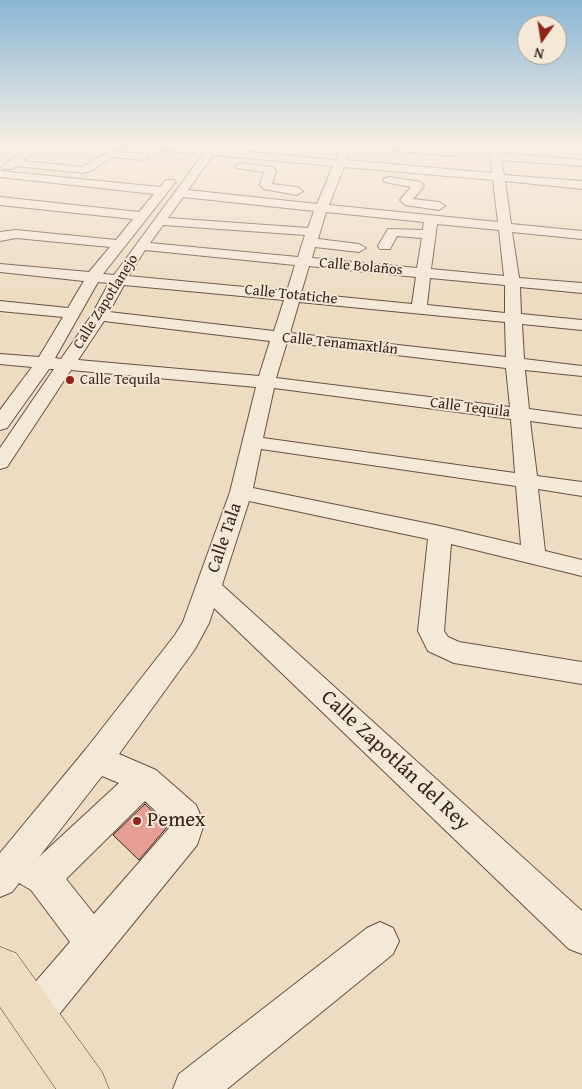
<!DOCTYPE html>
<meta charset="utf-8">
<style>
body{margin:0}
#map{position:relative;width:582px;height:1089px;overflow:hidden;background:#eedcc2;font-family:"Gentium Book Plus",serif}
canvas{display:block}
.north{position:absolute;left:517px;top:15px;width:50px;height:50px;box-sizing:border-box;background:#f4e8d7;border:1px solid #a99a8b;border-radius:50%;rotate:193deg;font-size:14px;font-weight:700;line-height:20px;text-align:center;color:#39241a}
.north::after{content:'';display:block;margin:auto;width:18px;height:22px;background:#8f2418;clip-path:polygon(50% 0,100% 100%,50% 72%,0 100%)}
</style>
<div id="map">
<canvas width="582" height="1089"></canvas>
<div class="north">N</div>
</div>
<script>
const ctx = document.querySelector('canvas').getContext('2d');
ctx.lineJoin = 'round';
function paint(path, color) {
  ctx.fillStyle = color;
  ctx.fill(path, 'evenodd');
}
function poly(rows) {
  const path = new Path2D();
  for (const r of rows) {
    path.moveTo(r[0], r[1]);
    for (let i = 2; i < r.length; i += 2) path.lineTo(r[i], r[i + 1]);
  }
  return path;
}
function strokePath(path, color, width, dash) {
  ctx.strokeStyle = color;
  ctx.lineWidth = width;
  ctx.lineCap = dash ? 'butt' : 'round';
  ctx.setLineDash(dash || []);
  ctx.stroke(path);
}
function write(font, color, halo, rows, align = 'center') {
  ctx.font = font + ' "Gentium Book Plus",serif';
  ctx.lineWidth = 4;
  ctx.setLineDash([]);
  ctx.textBaseline = 'middle';
  ctx.strokeStyle = halo;
  ctx.fillStyle = color;
  for (const [text, x, y, turn = 0] of rows) {
    ctx.save();
    ctx.translate(x, y);
    ctx.rotate((+turn || 0) * Math.PI / 180);
    ctx.textAlign = isNaN(turn) ? turn : align;
    if (halo) ctx.strokeText(text, 0, 0);
    ctx.fillText(text, 0, 0);
    ctx.restore();
  }
}
const building = poly([
 [145,804,168,826,139,860,113,835,145,804]
]);
paint(building, '#e69e94');
strokePath(building, '#39241a', 1);
const minor = poly([
 [32,144,43,144,23,161,82,167,110,151,145,154,150,157,145,160,112,157,93,170,83,173,16,166,12,169,4,169,2,167,4,165,32,144],
 [122,144,159,144,208,148,211,144,221,144,218,149,336,160,343,144,382,144,455,150,460,153,455,156,352,147,346,160,492,173,489,144,499,144,501,153,582,160,582,166,501,160,504,175,582,181,582,189,505,181,511,224,582,231,582,239,512,232,519,278,582,283,582,293,520,287,521,314,582,320,582,330,522,324,524,359,582,366,582,376,525,370,529,409,582,416,582,428,530,421,537,476,582,482,582,496,538,489,545,551,582,560,582,576,451,544,444,631,448,637,459,642,582,662,582,684,454,663,428,651,418,631,428,539,249,501,222,585,582,911,582,954,569,949,214,608,209,623,195,649,119,754,156,770,196,805,204,824,197,845,47,1029,33,1035,19,1029,13,1015,19,1001,70,942,31,890,19,883,12,892,0,897,0,853,86,749,175,635,183,622,230,492,256,387,71,370,7,467,0,469,0,448,54,369,49,369,7,428,0,430,0,410,32,367,0,364,0,354,39,357,63,317,0,311,0,301,68,308,84,281,0,272,0,264,89,272,110,247,16,238,0,241,0,232,16,230,116,240,133,219,0,205,0,197,139,212,154,194,0,177,0,171,160,187,166,180,174,180,176,182,174,184,103,274,114,275,203,154,127,147,122,144],
 [213,155,333,166,317,204,188,190,213,155],
 [344,167,493,180,498,222,329,205,344,167],
 [183,197,314,211,308,228,168,218,183,197],
 [326,212,424,222,423,230,388,229,378,246,380,249,390,249,397,236,422,238,417,268,312,258,315,247,359,252,366,248,359,244,318,239,326,212],
 [437,224,499,230,504,276,431,269,437,224],
 [163,225,305,235,298,257,150,243,163,225],
 [145,250,295,265,287,291,128,276,145,250],
 [309,266,416,277,412,304,301,293,309,266],
 [430,278,505,285,505,313,427,305,430,278],
 [98,282,109,283,91,316,61,359,55,358,98,282],
 [124,285,284,300,274,331,109,312,124,285],
 [299,302,505,322,506,357,290,333,299,302],
 [104,321,270,341,259,376,78,360,104,321],
 [287,342,506,368,510,407,276,378,287,342],
 [274,388,511,419,515,473,263,438,274,388],
 [261,449,516,486,521,545,440,526,253,488,261,449],
 [102,776,119,783,39,857,102,776],
 [145,801,170,825,170,827,94,914,66,879,145,801],
 [549,144,582,144,582,149,554,147,549,144],
 [241,163,272,167,276,171,272,184,297,187,303,191,297,195,264,189,260,185,264,172,237,168,235,166,241,163],
 [389,177,421,182,424,186,413,199,439,202,445,206,439,210,405,205,400,200,411,187,385,182,383,180,385,178,389,177],
 [380,922,393,928,399,941,393,954,227,1089,173,1089,179,1074,367,928,380,922]
]);
const highway = poly([
 [0,947,16,953,102,1072,109,1089,56,1089,0,1007,0,947]
]);
strokePath(minor, '#665244', 2);
strokePath(highway, '#39241a', 1);
strokePath(poly([
 [468,154,482,155]
]), '#39241a', 1, [0.5, 1]);
paint(minor, '#f4e8d7');
paint(highway, '#eedcc2');
const sky = ctx.createLinearGradient(0, 0, 0, 296);
sky.addColorStop(0, '#89b6d5');
sky.addColorStop(0.49, '#f7efe4');
sky.addColorStop(1, '#f7efe400');
ctx.fillStyle = sky;
ctx.fillRect(0, 0, 582, 296);
for (const [x, y, r, color] of [
 [70,380,5,"#8f2418"],
 [137,821,5,"#8f2418"]
]) {
  const dot = new Path2D();
  dot.arc(x, y, r, 0, 2 * Math.PI);
  ctx.fillStyle = color;
  ctx.fill(dot);
  strokePath(dot, '#f4e8d7', 2);
}
write('15px', '#39241a', '#f4e8d7', [
 ["Calle Bolaños",361,267,5],
 ["Calle Totatiche",291,295,6],
 ["Calle Zapotlanejo",106,302,-58],
 ["Calle Tenamaxtlán",340,344,6],
 ["Calle Tequila",470,408,7]
]);
write('15px', '#39241a', '#f4e8d7', [
 ["Calle Tequila",80,380]
], 'left');
write('18px', '#39241a', '#f4e8d7', [
 ["Calle Tala",225,538,-71]
]);
write('21px', '#39241a', '#f4e8d7', [
 ["Calle Zapotlán del Rey",395,761,43]
]);
write('21px', '#39241a', '#f4e8d7', [
 ["Pemex",147,821]
], 'left');
</script>
